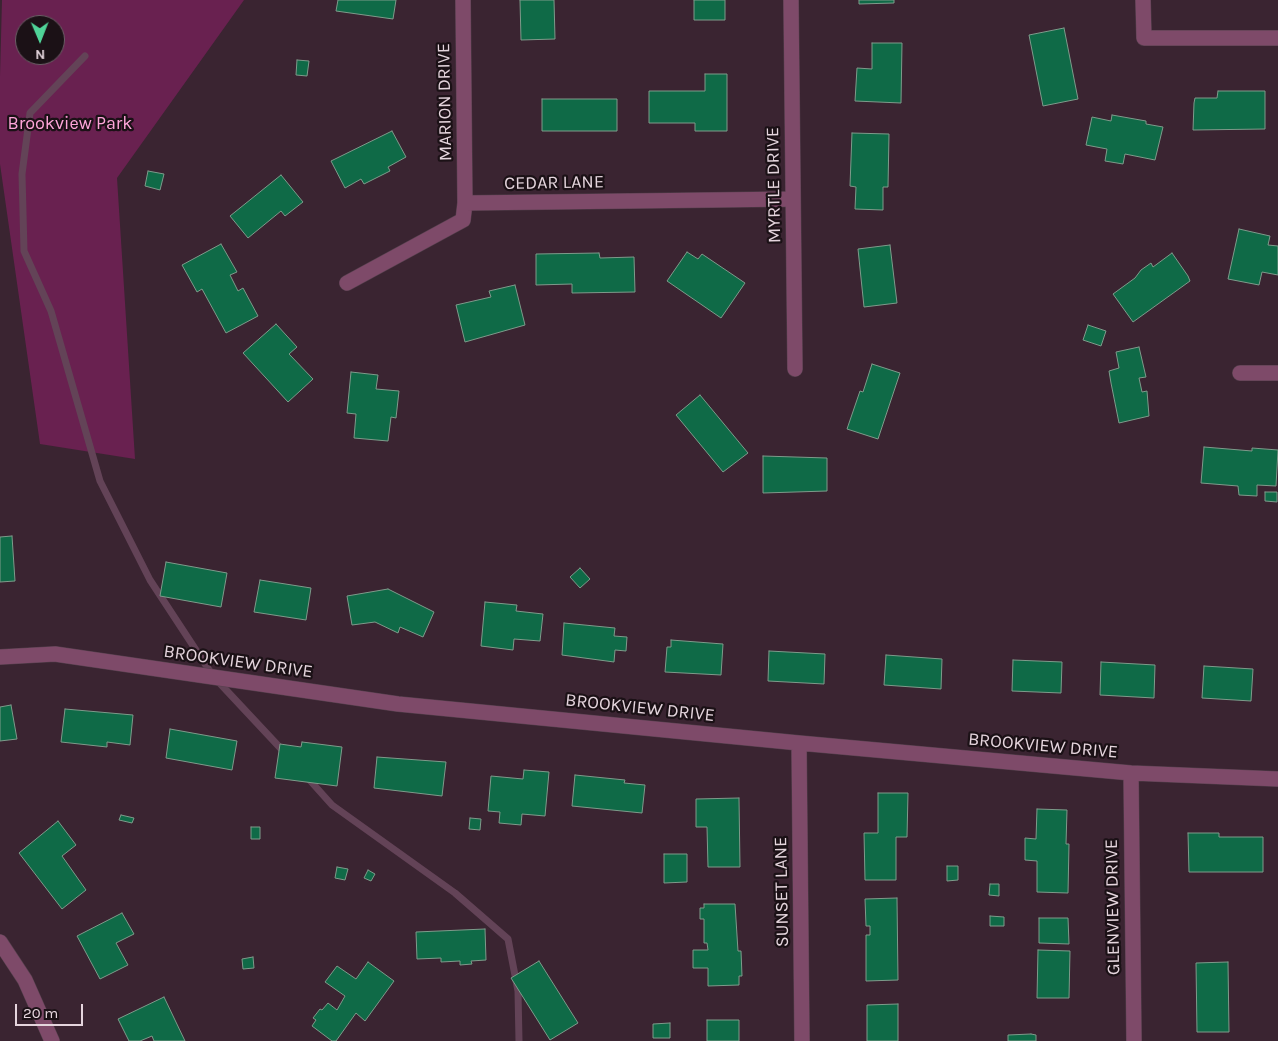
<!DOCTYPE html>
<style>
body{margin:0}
#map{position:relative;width:1278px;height:1041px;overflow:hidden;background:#3a2431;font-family:Karla,sans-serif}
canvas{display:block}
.north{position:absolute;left:15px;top:15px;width:50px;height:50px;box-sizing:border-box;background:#1b1116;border:1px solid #6c5f66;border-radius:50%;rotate:179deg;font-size:14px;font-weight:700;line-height:20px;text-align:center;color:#e5d5dd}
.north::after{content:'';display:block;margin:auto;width:18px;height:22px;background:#4fd398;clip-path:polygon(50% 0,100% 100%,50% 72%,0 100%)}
.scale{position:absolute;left:15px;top:1004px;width:68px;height:22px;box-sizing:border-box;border:2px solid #e5d5dd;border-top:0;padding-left:6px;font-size:15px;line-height:18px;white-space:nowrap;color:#e5d5dd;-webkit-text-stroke:4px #1b1116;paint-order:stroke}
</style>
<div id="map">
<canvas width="1278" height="1041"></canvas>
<div class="north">N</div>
<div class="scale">20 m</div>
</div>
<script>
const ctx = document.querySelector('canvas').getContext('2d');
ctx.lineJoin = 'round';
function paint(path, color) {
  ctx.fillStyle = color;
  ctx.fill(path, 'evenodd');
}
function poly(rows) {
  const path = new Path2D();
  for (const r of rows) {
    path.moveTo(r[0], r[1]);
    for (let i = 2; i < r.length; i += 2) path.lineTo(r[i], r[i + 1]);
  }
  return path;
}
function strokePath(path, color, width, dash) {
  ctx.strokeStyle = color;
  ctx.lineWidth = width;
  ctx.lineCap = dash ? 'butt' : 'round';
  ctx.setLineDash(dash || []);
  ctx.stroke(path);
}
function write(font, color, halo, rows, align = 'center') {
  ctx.font = font + ' Karla,sans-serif';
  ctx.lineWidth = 4.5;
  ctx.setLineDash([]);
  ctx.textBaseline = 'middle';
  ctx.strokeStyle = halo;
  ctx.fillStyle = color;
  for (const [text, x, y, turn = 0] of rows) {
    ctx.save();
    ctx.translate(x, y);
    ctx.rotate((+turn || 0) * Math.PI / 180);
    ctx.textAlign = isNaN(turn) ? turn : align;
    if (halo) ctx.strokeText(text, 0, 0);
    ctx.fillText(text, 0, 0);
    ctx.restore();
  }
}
paint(poly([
 [2,0,244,0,117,178,135,459,40,444,0,164,0,76],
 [25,25,55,25,55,55,25,55]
]), '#692150');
strokePath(poly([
 [85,56,30,113,22,174,24,251,51,311,100,481,150,580,213,676,285,753],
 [306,776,332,805,455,893,508,939,518,991,519,1041]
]), '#634357', 7);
const building = poly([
 [338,0,396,0,393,19,336,11,338,0],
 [520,0,554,0,555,39,521,40,520,0],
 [694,0,725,0,725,20,694,20,694,0],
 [859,0,894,0,894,3,859,4,859,0],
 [1064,28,1078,99,1043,106,1029,35,1064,28],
 [872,43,902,43,901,103,855,101,857,68,872,69,872,43],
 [297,60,309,61,307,76,296,75,297,60],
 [705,74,727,74,727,131,695,131,695,123,649,123,649,91,705,91,705,74],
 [1218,91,1265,91,1265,129,1193,130,1194,103,1195,98,1217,98,1218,91],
 [542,99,617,99,617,131,542,131,542,99],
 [1112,115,1146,121,1146,124,1163,127,1155,160,1125,154,1123,164,1105,161,1107,149,1086,145,1092,117,1111,121,1112,115],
 [392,131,406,157,388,167,390,171,364,184,361,179,345,188,331,161,392,131],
 [852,133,889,134,888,187,883,187,883,210,855,209,856,187,850,186,852,133],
 [148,171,164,174,160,190,145,186,148,171],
 [281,175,303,202,285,216,281,211,248,238,230,216,281,175],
 [1239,229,1270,236,1268,245,1278,246,1278,275,1262,272,1259,285,1228,279,1239,229],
 [221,244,237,272,230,275,238,291,243,288,258,316,226,333,202,289,197,292,182,265,221,244],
 [890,245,897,303,864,307,858,249,890,245],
 [687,252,698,259,702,254,745,283,721,318,667,281,687,252],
 [599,253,600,258,634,257,635,292,572,293,572,284,536,285,536,254,599,253],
 [1172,253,1188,276,1190,281,1133,322,1113,294,1135,278,1141,270,1151,263,1153,267,1172,253],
 [515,285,525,325,465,342,456,305,491,297,489,291,515,285],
 [276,324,297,347,289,354,313,379,288,402,243,353,276,324],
 [1088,325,1106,331,1101,346,1083,340,1088,325],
 [1139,347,1146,377,1139,378,1142,392,1147,391,1149,416,1119,423,1111,383,1109,371,1119,368,1116,352,1139,347],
 [872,364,900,373,878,439,847,429,860,391,863,392,872,364],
 [351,372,378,375,376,389,399,391,396,418,391,417,388,441,354,438,356,414,347,413,351,372],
 [700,395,748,453,723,472,676,415,700,395],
 [1204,447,1252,451,1252,448,1278,450,1276,486,1257,485,1257,496,1239,495,1238,486,1201,483,1204,447],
 [763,456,827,458,827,491,763,493,763,456],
 [1265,492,1277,492,1277,502,1265,501,1265,492],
 [12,536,15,581,0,582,0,537,12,536],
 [166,562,227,573,221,607,160,596,166,562],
 [580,568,590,579,580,588,570,577,580,568],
 [260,580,311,588,306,620,254,612,260,580],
 [388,589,434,612,423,637,400,627,398,633,375,622,352,625,347,596,388,589],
 [485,602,517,605,516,611,543,614,540,641,514,639,513,650,481,646,485,602],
 [564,623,615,628,614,636,627,637,626,651,615,650,614,662,562,655,564,623],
 [671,640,723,644,721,675,665,672,667,647,671,647,671,640],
 [769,651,825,654,824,684,768,681,769,651],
 [886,655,942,659,941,689,884,685,886,655],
 [1013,660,1062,662,1061,693,1012,691,1013,660],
 [1101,662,1155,665,1154,698,1100,695,1101,662],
 [1204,666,1253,669,1251,701,1202,698,1204,666],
 [11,705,17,739,0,741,0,707,11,705],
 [65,709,133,715,130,745,107,742,107,747,61,742,65,709],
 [170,729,237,741,232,770,166,758,170,729],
 [302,742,342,747,337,786,275,778,280,744,301,747,302,742],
 [377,757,446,762,442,796,374,788,377,757],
 [524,770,549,772,545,816,522,814,521,825,499,823,500,812,488,811,491,776,523,779,524,770],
 [575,775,625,780,624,783,645,785,642,813,572,806,575,775],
 [878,793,908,793,907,837,896,837,896,880,865,880,864,833,878,833,878,793],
 [739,798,740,867,708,867,707,827,696,827,696,799,739,798],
 [1037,809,1067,810,1066,844,1069,844,1068,893,1037,892,1037,861,1025,860,1025,838,1036,839,1037,809],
 [121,815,134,818,132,823,119,820,121,815],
 [470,818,481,819,480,830,469,829,470,818],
 [58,821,76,845,62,856,86,890,62,909,19,853,58,821],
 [251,827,260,827,260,839,251,839,251,827],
 [1188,833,1219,833,1219,837,1263,837,1263,872,1189,872,1188,833],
 [664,854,687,854,687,882,664,883,664,854],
 [947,866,958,866,958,880,947,881,947,866],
 [337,867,348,869,345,880,335,878,337,867],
 [368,870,375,874,371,881,364,878,368,870],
 [990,884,999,884,999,896,989,895,990,884],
 [897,898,898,980,866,981,866,935,870,935,870,926,866,926,865,899,897,898],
 [704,904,735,904,738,951,741,951,742,976,739,976,739,985,708,986,708,968,693,968,693,950,708,950,707,943,704,943,704,919,700,919,700,908,704,908,704,904],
 [122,913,134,934,116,943,128,965,100,979,77,936,122,913],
 [990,916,1004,917,1004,926,990,926,990,916],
 [1039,918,1068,918,1069,944,1039,943,1039,918],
 [485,929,486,960,471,961,472,964,460,965,460,961,441,962,441,958,417,959,416,932,485,929],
 [1038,950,1070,951,1069,998,1037,998,1038,950],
 [253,957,254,968,243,969,242,959,253,957],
 [539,961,578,1023,550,1040,511,978,539,961],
 [368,962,394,981,365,1021,356,1013,336,1041,332,1041,312,1026,316,1020,313,1018,320,1009,322,1010,328,1003,337,1010,345,996,325,982,337,966,356,979,368,962],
 [1228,962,1229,1032,1197,1032,1196,963,1228,962],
 [164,997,185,1041,154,1041,152,1036,140,1041,129,1041,118,1019,164,997],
 [898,1004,898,1041,867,1041,867,1005,898,1004],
 [707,1020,739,1020,739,1041,707,1041,707,1020],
 [670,1023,670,1038,653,1038,653,1024,670,1023],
 [1031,1034,1036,1035,1036,1041,1008,1041,1008,1035,1031,1034]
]);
paint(building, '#0f6a47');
strokePath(building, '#7e9b8b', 1);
const minor = poly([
 [791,0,795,369],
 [1143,0,1144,38,1278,38],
 [465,203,793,199],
 [347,283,463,220,465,203,463,0],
 [1240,373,1278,373],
 [0,657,55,654,398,704,799,743,1131,773,1278,779],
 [799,743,802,1041],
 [1131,773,1134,1041],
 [0,942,25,980,52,1041]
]);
strokePath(minor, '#55404d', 16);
strokePath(minor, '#7e4a69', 15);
write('18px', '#e5d5dd', '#1b1116', [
 ["MARION DRIVE",445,102,-91],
 ["CEDAR LANE",554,183,-1],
 ["MYRTLE DRIVE",774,185,-91],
 ["BROOKVIEW DRIVE",238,662,8],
 ["BROOKVIEW DRIVE",640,708,6],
 ["BROOKVIEW DRIVE",1043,746,5],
 ["SUNSET LANE",782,892,-91],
 ["GLENVIEW DRIVE",1113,907,-91]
]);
write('18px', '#fea5d9', '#1b1116', [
 ["Brookview Park",70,124]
]);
</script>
